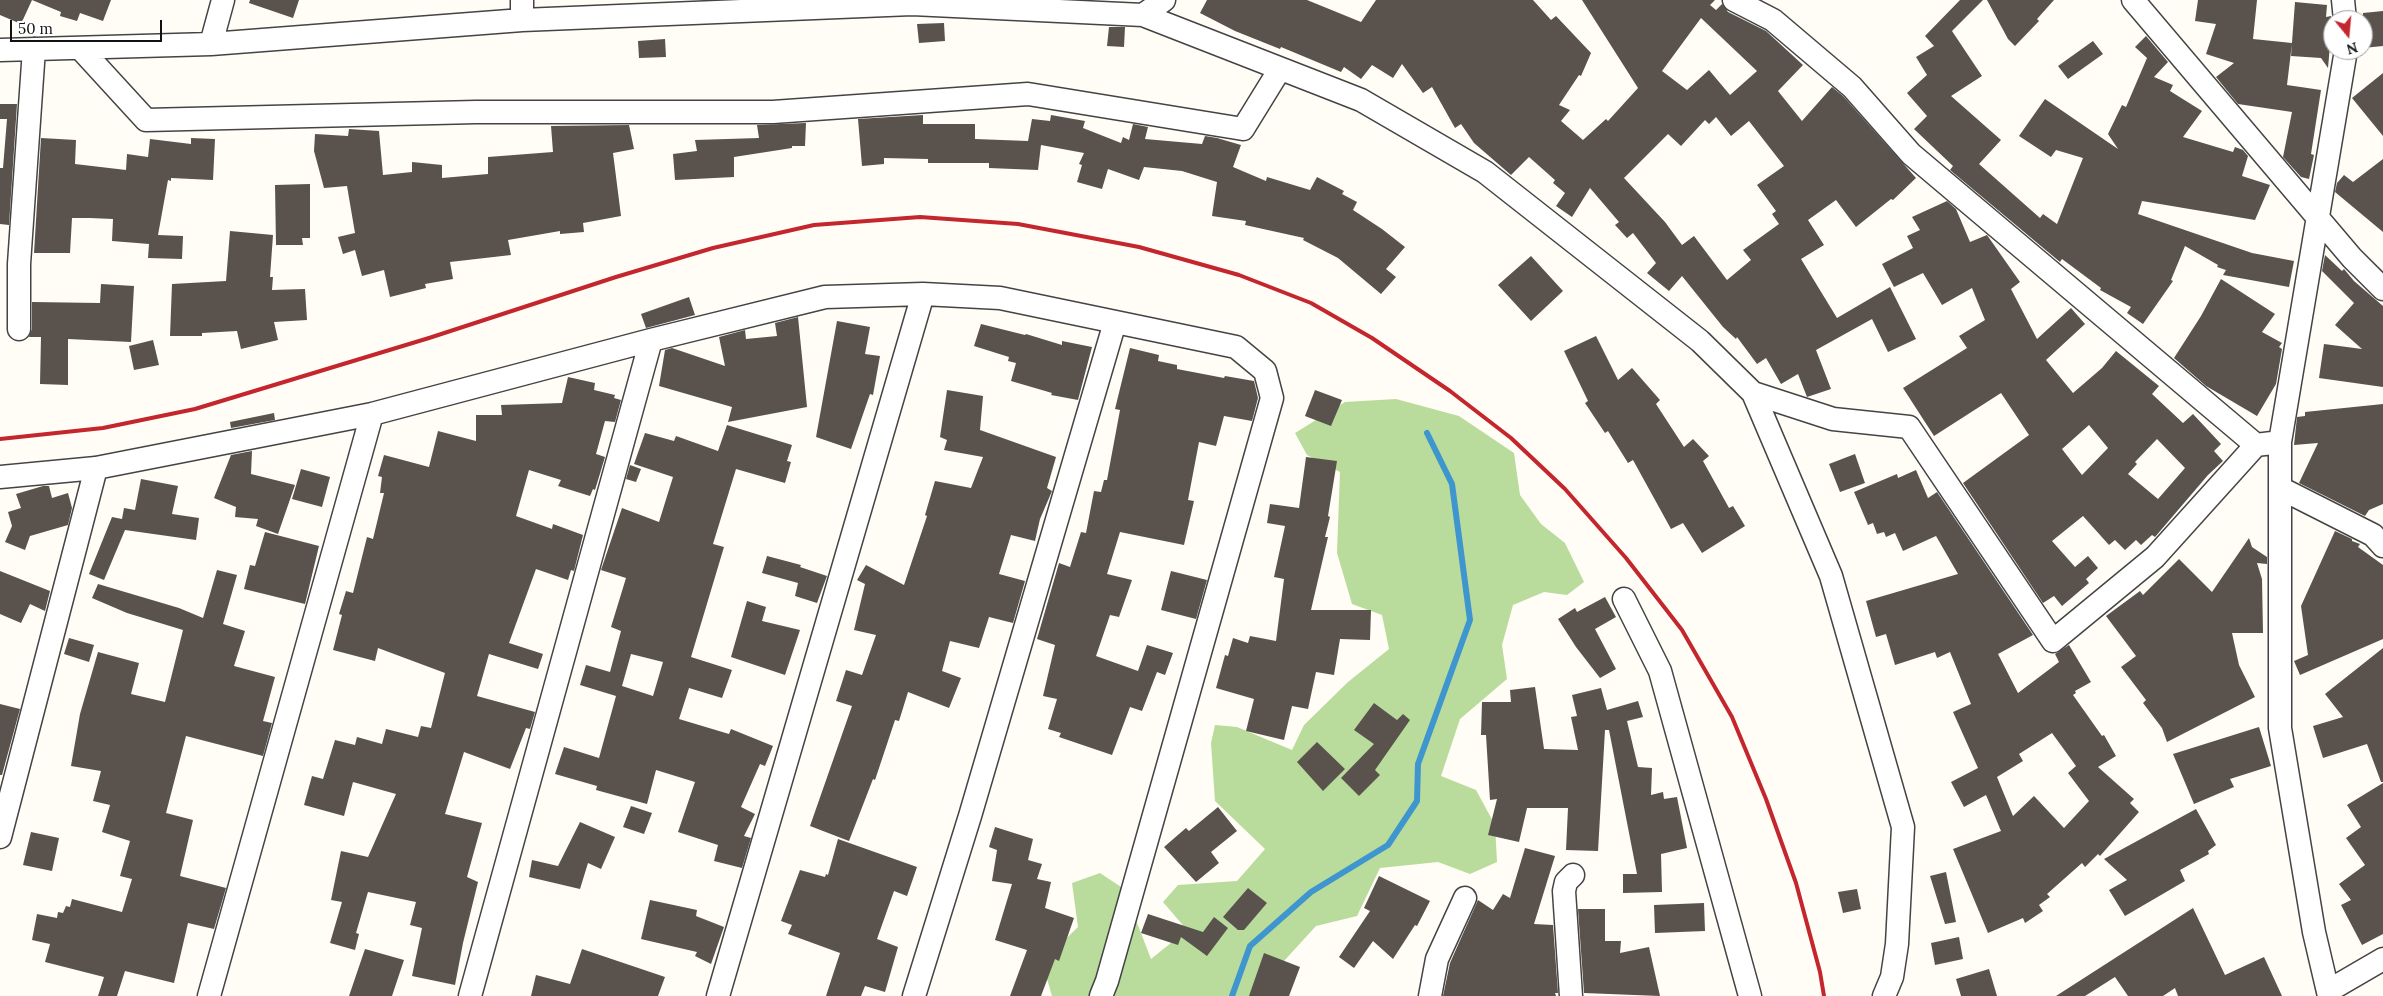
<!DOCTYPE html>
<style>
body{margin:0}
#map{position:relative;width:2383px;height:996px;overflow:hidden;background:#fffdf5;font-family:Lora,serif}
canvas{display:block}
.north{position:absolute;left:2323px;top:10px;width:50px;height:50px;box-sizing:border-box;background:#fff;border:1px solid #a0a0a0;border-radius:50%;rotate:163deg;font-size:14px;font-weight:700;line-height:20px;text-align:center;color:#111}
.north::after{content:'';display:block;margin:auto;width:18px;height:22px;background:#c4262e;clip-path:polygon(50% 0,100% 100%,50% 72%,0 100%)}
.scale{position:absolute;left:10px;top:20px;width:152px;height:22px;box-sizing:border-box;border:2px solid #111;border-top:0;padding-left:6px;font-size:15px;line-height:18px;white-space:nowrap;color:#111;-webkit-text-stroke:4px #fff;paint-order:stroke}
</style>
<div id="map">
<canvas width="2383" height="996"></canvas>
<div class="north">N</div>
<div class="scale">50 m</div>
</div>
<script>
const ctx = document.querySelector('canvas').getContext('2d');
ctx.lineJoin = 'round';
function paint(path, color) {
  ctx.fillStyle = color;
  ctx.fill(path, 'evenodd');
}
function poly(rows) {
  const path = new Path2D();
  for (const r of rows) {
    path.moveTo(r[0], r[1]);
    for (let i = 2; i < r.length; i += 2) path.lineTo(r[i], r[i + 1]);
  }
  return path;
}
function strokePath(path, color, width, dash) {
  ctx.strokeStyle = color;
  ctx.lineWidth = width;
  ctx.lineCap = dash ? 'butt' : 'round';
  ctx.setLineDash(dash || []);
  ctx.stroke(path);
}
paint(poly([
 [1396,399,1459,416,1514,453,1520,495,1541,524,1565,543,1584,582,1567,595,1544,592,1513,605,1502,645,1507,679,1460,719,1441,776,1476,790,1495,825,1497,862,1470,874,1438,862,1380,868,1357,916,1316,926,1252,996,1052,996,1042,962,1078,927,1072,883,1100,873,1124,889,1151,959,1187,930,1163,902,1178,885,1237,881,1265,849,1215,801,1211,743,1215,725,1237,727,1292,750,1304,725,1348,682,1389,649,1382,615,1352,604,1337,553,1340,472,1307,455,1295,433,1345,402]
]), '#b9dc9c');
strokePath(poly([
 [1232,996,1250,946,1311,892,1388,845,1417,801,1418,764,1470,620,1452,484,1427,433]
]), '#3f96cf', 6);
paint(poly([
 [0,0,32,0,21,24,0,15],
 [32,0,111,0,103,21,80,13,77,21,60,16,61,12],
 [250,0,299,0,293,18,249,3],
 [1207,0,1307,0,1361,22,1376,0,1533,0,1551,20,1556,16,1591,53,1581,76,1579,75,1559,105,1570,110,1561,121,1583,140,1606,119,1608,121,1638,88,1582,0,1715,0,1710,5,1716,10,1722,4,1728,12,1766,31,1803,65,1778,91,1802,121,1832,87,1843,96,1916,178,1893,200,1891,199,1856,227,1836,200,1808,220,1824,245,1801,259,1837,318,1890,287,1916,339,1888,352,1872,319,1816,350,1831,389,1807,397,1798,374,1781,384,1766,358,1757,364,1737,337,1736,339,1723,327,1682,276,1669,291,1647,273,1656,263,1633,233,1627,238,1615,225,1619,222,1590,188,1572,217,1556,206,1565,193,1553,183,1555,180,1529,157,1511,175,1474,143,1461,124,1455,128,1432,87,1423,93,1402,64,1393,78,1372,65,1361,79,1344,67,1341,72,1281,47,1280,49,1235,31,1200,13],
 [1701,18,1757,71,1730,95,1709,70,1687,90,1662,71],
 [1716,117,1731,136,1749,121,1784,166,1757,185,1776,211,1772,214,1779,224,1743,250,1751,260,1727,280,1694,236,1682,245,1665,222,1624,178,1668,134,1681,146,1705,120,1709,124],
 [1960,0,1983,0,1952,31,1982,76,1951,96,2001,140,1979,164,2040,218,2043,214,2057,224,2083,158,2056,150,2051,157,2019,136,2045,99,2118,149,2108,134,2122,105,2126,107,2147,58,2135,47,2146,36,2168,62,2154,77,2173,85,2170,91,2202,111,2183,137,2233,152,2235,147,2243,150,2248,156,2242,176,2270,185,2255,220,2142,201,2138,214,2252,253,2294,261,2289,287,2223,275,2226,270,2217,267,2218,265,2185,246,2171,280,2173,281,2143,324,2127,313,2131,307,2100,290,2101,288,2062,259,2060,262,1950,170,1953,166,1914,129,1927,116,1907,93,1927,75,1916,57,1934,46,1925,36],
 [1987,0,2054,0,2037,19,2039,21,2015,46,2008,39],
 [2198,0,2257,0,2253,39,2292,43,2287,85,2321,90,2311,154,2314,155,2309,179,2301,177,2283,157,2292,112,2238,104,2216,77,2234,63,2206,54,2216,24,2195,21],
 [2295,2,2327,5,2326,17,2331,16,2332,22,2328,68,2321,58,2291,56],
 [2383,11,2383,46,2363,48,2363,13],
 [944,23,945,41,919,43,917,24],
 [1109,27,1125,27,1124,47,1107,46],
 [665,39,666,57,639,58,638,41],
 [2093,41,2103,54,2068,79,2058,66],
 [2383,73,2383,136,2352,98],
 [0,104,17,104,9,225,0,224,0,168,3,168,7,119,0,119],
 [923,115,923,124,975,124,975,139,1028,141,1032,119,1050,121,1051,115,1085,121,1083,128,1121,143,1123,137,1129,140,1133,124,1148,127,1145,139,1202,144,1205,136,1217,138,1241,145,1233,167,1266,181,1267,177,1310,190,1317,177,1344,191,1342,194,1357,202,1353,210,1382,229,1405,247,1386,269,1396,277,1381,294,1338,258,1303,240,1304,238,1245,225,1246,221,1212,216,1217,182,1182,171,1144,167,1139,180,1108,169,1102,189,1077,182,1082,165,1079,164,1084,153,1041,145,1038,170,989,168,989,163,928,163,928,159,884,158,884,164,862,166,858,119],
 [806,123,805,146,792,146,792,148,734,157,734,177,675,180,673,154,697,151,695,140,759,138,757,125],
 [629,125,634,149,613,153,621,216,583,223,584,232,560,234,560,231,508,240,511,255,450,262,453,279,425,284,426,288,390,297,384,270,362,276,355,250,343,254,338,237,355,233,347,186,324,188,314,151,315,134,348,136,349,129,379,131,383,175,412,172,412,162,442,165,442,178,488,174,488,157,553,152,551,126],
 [41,138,76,140,75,164,126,170,127,154,148,157,150,139,191,144,191,138,215,139,213,180,171,178,171,181,168,180,158,235,183,236,182,259,148,258,149,244,112,241,113,219,90,218,72,218,70,253,34,253],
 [2383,159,2383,232,2335,192,2337,183,2344,175,2353,182],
 [310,184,310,238,302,238,303,245,276,245,275,185],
 [1947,201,1956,209,1970,242,1987,235,2020,282,2011,289,2037,339,2071,308,2085,324,2046,360,2073,393,2102,368,2116,351,2159,386,2152,394,2183,423,2193,414,2221,444,2214,451,2223,461,2208,475,2155,537,2152,535,2141,545,2136,540,2125,550,2115,540,2109,545,2083,516,2052,541,2075,567,2088,556,2098,568,2086,579,2089,583,2062,606,2054,596,2043,603,1963,483,2029,435,2001,393,1934,436,1903,388,1967,348,1959,336,1985,320,1972,288,1942,305,1923,273,1894,287,1882,264,1913,248,1907,236,1920,230,1912,217],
 [2089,425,2108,448,2082,475,2062,449],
 [2157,439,2185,468,2158,499,2128,474,2137,464,2135,462],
 [230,231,273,235,270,277,273,277,272,290,305,289,307,320,274,322,278,340,241,349,237,331,202,333,202,336,170,336,172,284,226,281],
 [2325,255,2342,271,2344,269,2354,281,2383,306,2383,387,2319,378,2324,344,2362,349,2335,325,2354,303,2322,271],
 [1531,256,1563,291,1531,321,1498,285],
 [2221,279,2275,314,2262,332,2282,343,2279,347,2282,349,2276,384,2257,416,2206,386,2174,358,2201,316],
 [101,284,134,286,131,342,68,339,68,385,40,384,41,337,29,337,32,329,32,302,100,303],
 [689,297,695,315,646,328,641,314],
 [798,317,807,407,728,422,732,407,659,386,665,350,672,348,725,366,719,337,745,330,746,339,777,336,775,323],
 [837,321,870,327,865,354,880,356,873,395,870,394,851,449,816,437],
 [981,324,1025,335,1026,334,1062,345,1062,341,1092,347,1078,400,1051,395,1052,393,1011,381,1016,363,1008,361,1009,357,974,346],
 [1596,336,1618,380,1632,368,1660,400,1656,404,1684,447,1693,439,1709,456,1703,461,1729,508,1733,506,1745,526,1702,553,1683,523,1671,529,1633,460,1628,463,1608,431,1605,433,1585,403,1588,401,1564,351],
 [153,340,159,365,134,370,129,346],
 [1130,348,1159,355,1158,361,1177,365,1177,369,1224,378,1225,376,1254,381,1258,398,1252,421,1224,416,1216,446,1199,442,1188,500,1194,501,1184,545,1120,532,1107,574,1132,580,1119,617,1110,615,1096,656,1138,671,1147,645,1173,653,1165,675,1157,672,1142,711,1130,707,1112,755,1059,737,1061,733,1048,729,1057,699,1043,696,1055,645,1037,639,1059,563,1070,567,1081,532,1086,533,1094,491,1101,492,1104,480,1107,480,1120,410,1115,409],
 [568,377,595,383,594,390,615,395,614,398,621,400,615,422,605,421,596,454,605,457,595,490,593,489,590,496,558,486,561,480,529,470,516,516,552,529,553,524,583,535,574,571,571,570,568,580,536,569,509,643,543,654,538,669,489,654,477,696,535,712,530,729,526,728,510,769,464,752,445,814,482,823,467,877,478,882,463,943,455,985,412,976,422,928,410,925,416,902,368,892,356,933,359,934,355,950,330,943,342,902,331,900,341,851,368,857,396,794,353,782,344,816,304,805,312,776,323,779,335,740,355,745,357,737,382,744,386,729,418,737,421,726,431,728,445,673,378,648,375,661,333,650,342,615,339,614,346,591,353,593,367,537,373,539,384,493,380,493,382,477,378,476,384,455,429,467,438,431,476,441,476,415,502,415,501,405,562,403],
 [947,390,983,396,980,430,1056,457,1047,488,1052,491,1040,519,1035,541,1011,535,999,574,1025,581,1013,623,989,617,979,648,950,641,942,671,961,678,949,708,908,692,899,721,895,720,875,780,873,779,849,841,810,826,852,706,836,701,846,670,862,675,876,635,854,630,865,584,857,580,866,565,904,585,927,516,925,515,935,481,971,488,983,457,944,450,947,440,940,437],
 [1315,390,1342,400,1331,426,1305,416],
 [2383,404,2383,504,2369,510,2365,516,2299,483,2318,443,2294,445,2297,417,2305,416,2305,412],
 [274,413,275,420,231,428,230,422],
 [727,425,792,445,787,461,791,462,785,483,736,469,713,544,724,547,691,657,732,670,722,698,689,688,679,719,729,734,731,729,773,746,765,766,760,764,741,807,755,814,744,836,751,838,742,868,714,861,718,845,678,832,695,782,656,770,647,804,596,790,597,786,555,774,564,747,599,758,616,696,580,685,586,665,610,672,621,631,611,627,626,578,601,570,622,508,659,522,673,477,634,464,645,433,674,441,676,436,718,451],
 [631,654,663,662,653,696,622,686],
 [252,451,251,474,295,485,278,534,256,526,258,519,235,517,236,507,214,498,231,455],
 [1855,454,1865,483,1840,492,1829,464],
 [1306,457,1337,461,1328,516,1330,517,1325,537,1328,537,1311,610,1371,610,1370,640,1340,639,1334,675,1316,672,1308,709,1292,706,1284,740,1246,731,1254,699,1216,688,1225,655,1228,656,1233,638,1248,643,1250,636,1276,641,1284,579,1274,577,1285,526,1267,523,1270,504,1299,508],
 [630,465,641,469,636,482,626,479],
 [301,469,330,477,322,507,292,499],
 [1916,470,1928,498,1937,492,2033,635,1998,654,2018,693,2059,662,2055,654,2069,645,2091,682,2075,691,2076,693,2073,695,2102,736,2104,735,2116,756,2098,767,2134,799,2130,803,2139,812,2100,856,2098,854,2085,867,2082,863,2047,894,2050,897,2039,905,2043,911,2025,923,2023,918,1988,933,1953,849,2001,831,1986,795,1964,807,1951,782,1978,768,1953,712,1971,704,1950,652,1937,658,1935,652,1895,665,1886,634,1876,637,1866,601,1958,574,1936,536,1903,551,1895,533,1886,537,1884,532,1877,534,1873,523,1868,525,1854,492,1897,474,1898,478],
 [2052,733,2076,766,2068,773,2089,801,2064,828,2034,796,2013,816,1997,777,2023,761,2019,754],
 [141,479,178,486,172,514,199,518,196,540,125,530,104,580,89,574,112,517,122,519,124,508,135,510],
 [43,486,49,486,52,498,68,493,72,508,68,525,30,536,25,550,5,542,12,526,8,512,21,508,16,494],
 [2335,531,2352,539,2352,541,2360,544,2358,547,2383,565,2383,639,2300,675,2294,661,2308,655,2301,606],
 [265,532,319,546,305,604,244,589,250,565,255,566],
 [2249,538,2252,547,2267,557,2267,564,2257,563,2262,579,2263,633,2232,633,2239,665,2255,697,2167,742,2162,728,2143,703,2146,700,2121,667,2136,656,2106,616,2140,591,2143,595,2179,559,2212,592],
 [767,556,801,565,800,567,827,576,817,603,795,596,798,583,762,573],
 [217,570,237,575,223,624,245,631,234,666,275,677,263,721,272,723,263,756,186,736,166,813,193,820,180,876,226,888,214,929,188,923,174,983,125,971,117,996,98,996,104,977,45,962,50,944,32,940,37,914,57,918,58,912,63,913,66,906,70,907,72,899,122,912,132,879,120,876,130,841,102,832,110,805,93,801,101,771,71,766,80,714,98,652,139,663,131,694,165,702,183,630,127,613,92,598,98,584,179,608,203,618],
 [0,571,50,591,45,611,30,604,21,623,0,614],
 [1171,571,1207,580,1196,619,1161,610],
 [1605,597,1616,617,1595,629,1616,669,1600,678,1576,647,1558,619,1575,608,1577,612],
 [747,601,766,607,762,621,800,630,785,675,731,657],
 [69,638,94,645,89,662,64,654],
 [2383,648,2383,782,2381,782,2367,744,2323,758,2313,726,2343,717,2325,694],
 [1535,687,1544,749,1578,750,1571,717,1577,716,1572,695,1601,688,1607,710,1638,701,1643,717,1627,721,1638,767,1652,768,1651,795,1663,792,1664,799,1677,797,1687,848,1661,854,1662,892,1623,893,1623,874,1637,874,1609,730,1605,730,1598,851,1566,850,1568,808,1527,808,1519,842,1488,835,1497,799,1490,800,1486,735,1481,735,1482,702,1511,702,1510,690],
 [1374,703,1397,720,1403,714,1410,720,1375,770,1380,775,1359,796,1341,778,1374,744,1354,730],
 [0,704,20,709,2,775,0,775],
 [2259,727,2271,766,2230,779,2234,787,2194,804,2173,754],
 [1317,742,1345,769,1323,791,1297,762],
 [2383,783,2383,934,2362,945,2341,905,2351,900,2339,884,2365,865,2346,838,2361,827,2347,805],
 [631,806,652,813,644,834,623,827],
 [1218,807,1237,831,1211,852,1219,863,1196,882,1164,847,1186,828,1189,831],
 [2196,809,2216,845,2208,851,2209,854,2180,870,2185,881,2125,916,2109,890,2127,880,2104,859],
 [580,822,615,837,601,869,588,863,580,889,529,877,532,860,558,866],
 [995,827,1033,839,1028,860,1042,864,1037,879,1051,882,1045,908,1074,918,1059,961,1055,959,1041,996,1010,996,1027,950,995,940,1012,884,992,881,997,850,989,847],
 [31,832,59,838,52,871,23,865],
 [838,839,917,867,907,896,894,891,877,939,898,947,885,992,865,986,861,996,826,996,840,953,788,934,792,925,781,921,800,870,825,877,826,874,828,875],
 [1525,848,1555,856,1534,924,1553,925,1558,993,1555,993,1556,996,1443,996,1450,963,1478,900,1493,910,1503,894,1510,898],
 [1946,872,1956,922,1945,924,1930,876],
 [1379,876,1430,901,1417,926,1415,925,1393,959,1373,941,1354,968,1339,957,1370,911,1364,908],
 [1248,888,1267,903,1244,930,1238,930,1223,917],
 [1857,889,1861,909,1843,913,1838,892],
 [650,900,697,910,696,916,724,927,711,964,695,956,697,952,641,939],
 [1704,903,1705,931,1655,933,1654,905],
 [2193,908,2225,975,2264,957,2282,996,2178,996,2175,988,2163,996,2128,996,2115,977,2085,996,2056,996],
 [1578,909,1605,909,1605,941,1621,941,1620,953,1649,947,1660,996,1584,993],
 [1148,914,1203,932,1214,917,1228,928,1207,956,1181,937,1178,945,1141,933],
 [1959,937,1963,959,1935,965,1931,943],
 [365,949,404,960,392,996,349,996],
 [582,949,665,977,658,996,531,996,536,975,570,984],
 [1264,953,1300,967,1289,996,1249,996],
 [1989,969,1997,996,1961,996,1956,979]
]), '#5a524d');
const minor = poly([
 [1734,0,1773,20,1852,87,1911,154,2256,445],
 [2133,0,2352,258,2383,289],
 [2343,0,2345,20],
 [1143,15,1164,0],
 [522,20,522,0],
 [211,44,223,0],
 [80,48,146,120,476,112,773,112,1028,94,1243,129,1280,69],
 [0,50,211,44,522,20,912,4,1143,15,1361,100,1485,172,1700,341,1753,393,1831,576,1903,827,1897,944,1892,977,1884,996],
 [19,329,19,264,34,49],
 [1753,393,1833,419,1909,427,2053,641,2155,557,2256,445,2280,442],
 [0,477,96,468,372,414,651,340,825,297,923,294,1000,298,1236,347,1265,371,1272,398,1107,981,1101,996],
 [2280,488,2373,535,2383,546],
 [1624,599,1660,671,1750,996],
 [0,837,96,468],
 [2328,991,2383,959],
 [209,996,372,414],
 [470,996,651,340],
 [718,996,923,294],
 [914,996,970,816,1115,322],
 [1430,996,1437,959,1465,898],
 [1571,996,1564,891,1566,882,1573,875],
 [2329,996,2314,932,2280,728,2280,442,2346,50]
]);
strokePath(minor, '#444', 25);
strokePath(minor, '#fff', 22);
strokePath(poly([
 [0,439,103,428,195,409,429,338,616,277,713,248,814,225,920,217,1018,224,1139,247,1239,275,1311,303,1372,338,1450,391,1511,438,1565,489,1626,558,1682,630,1732,717,1766,799,1796,883,1820,972,1824,996]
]), '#c4262e', 4);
</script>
